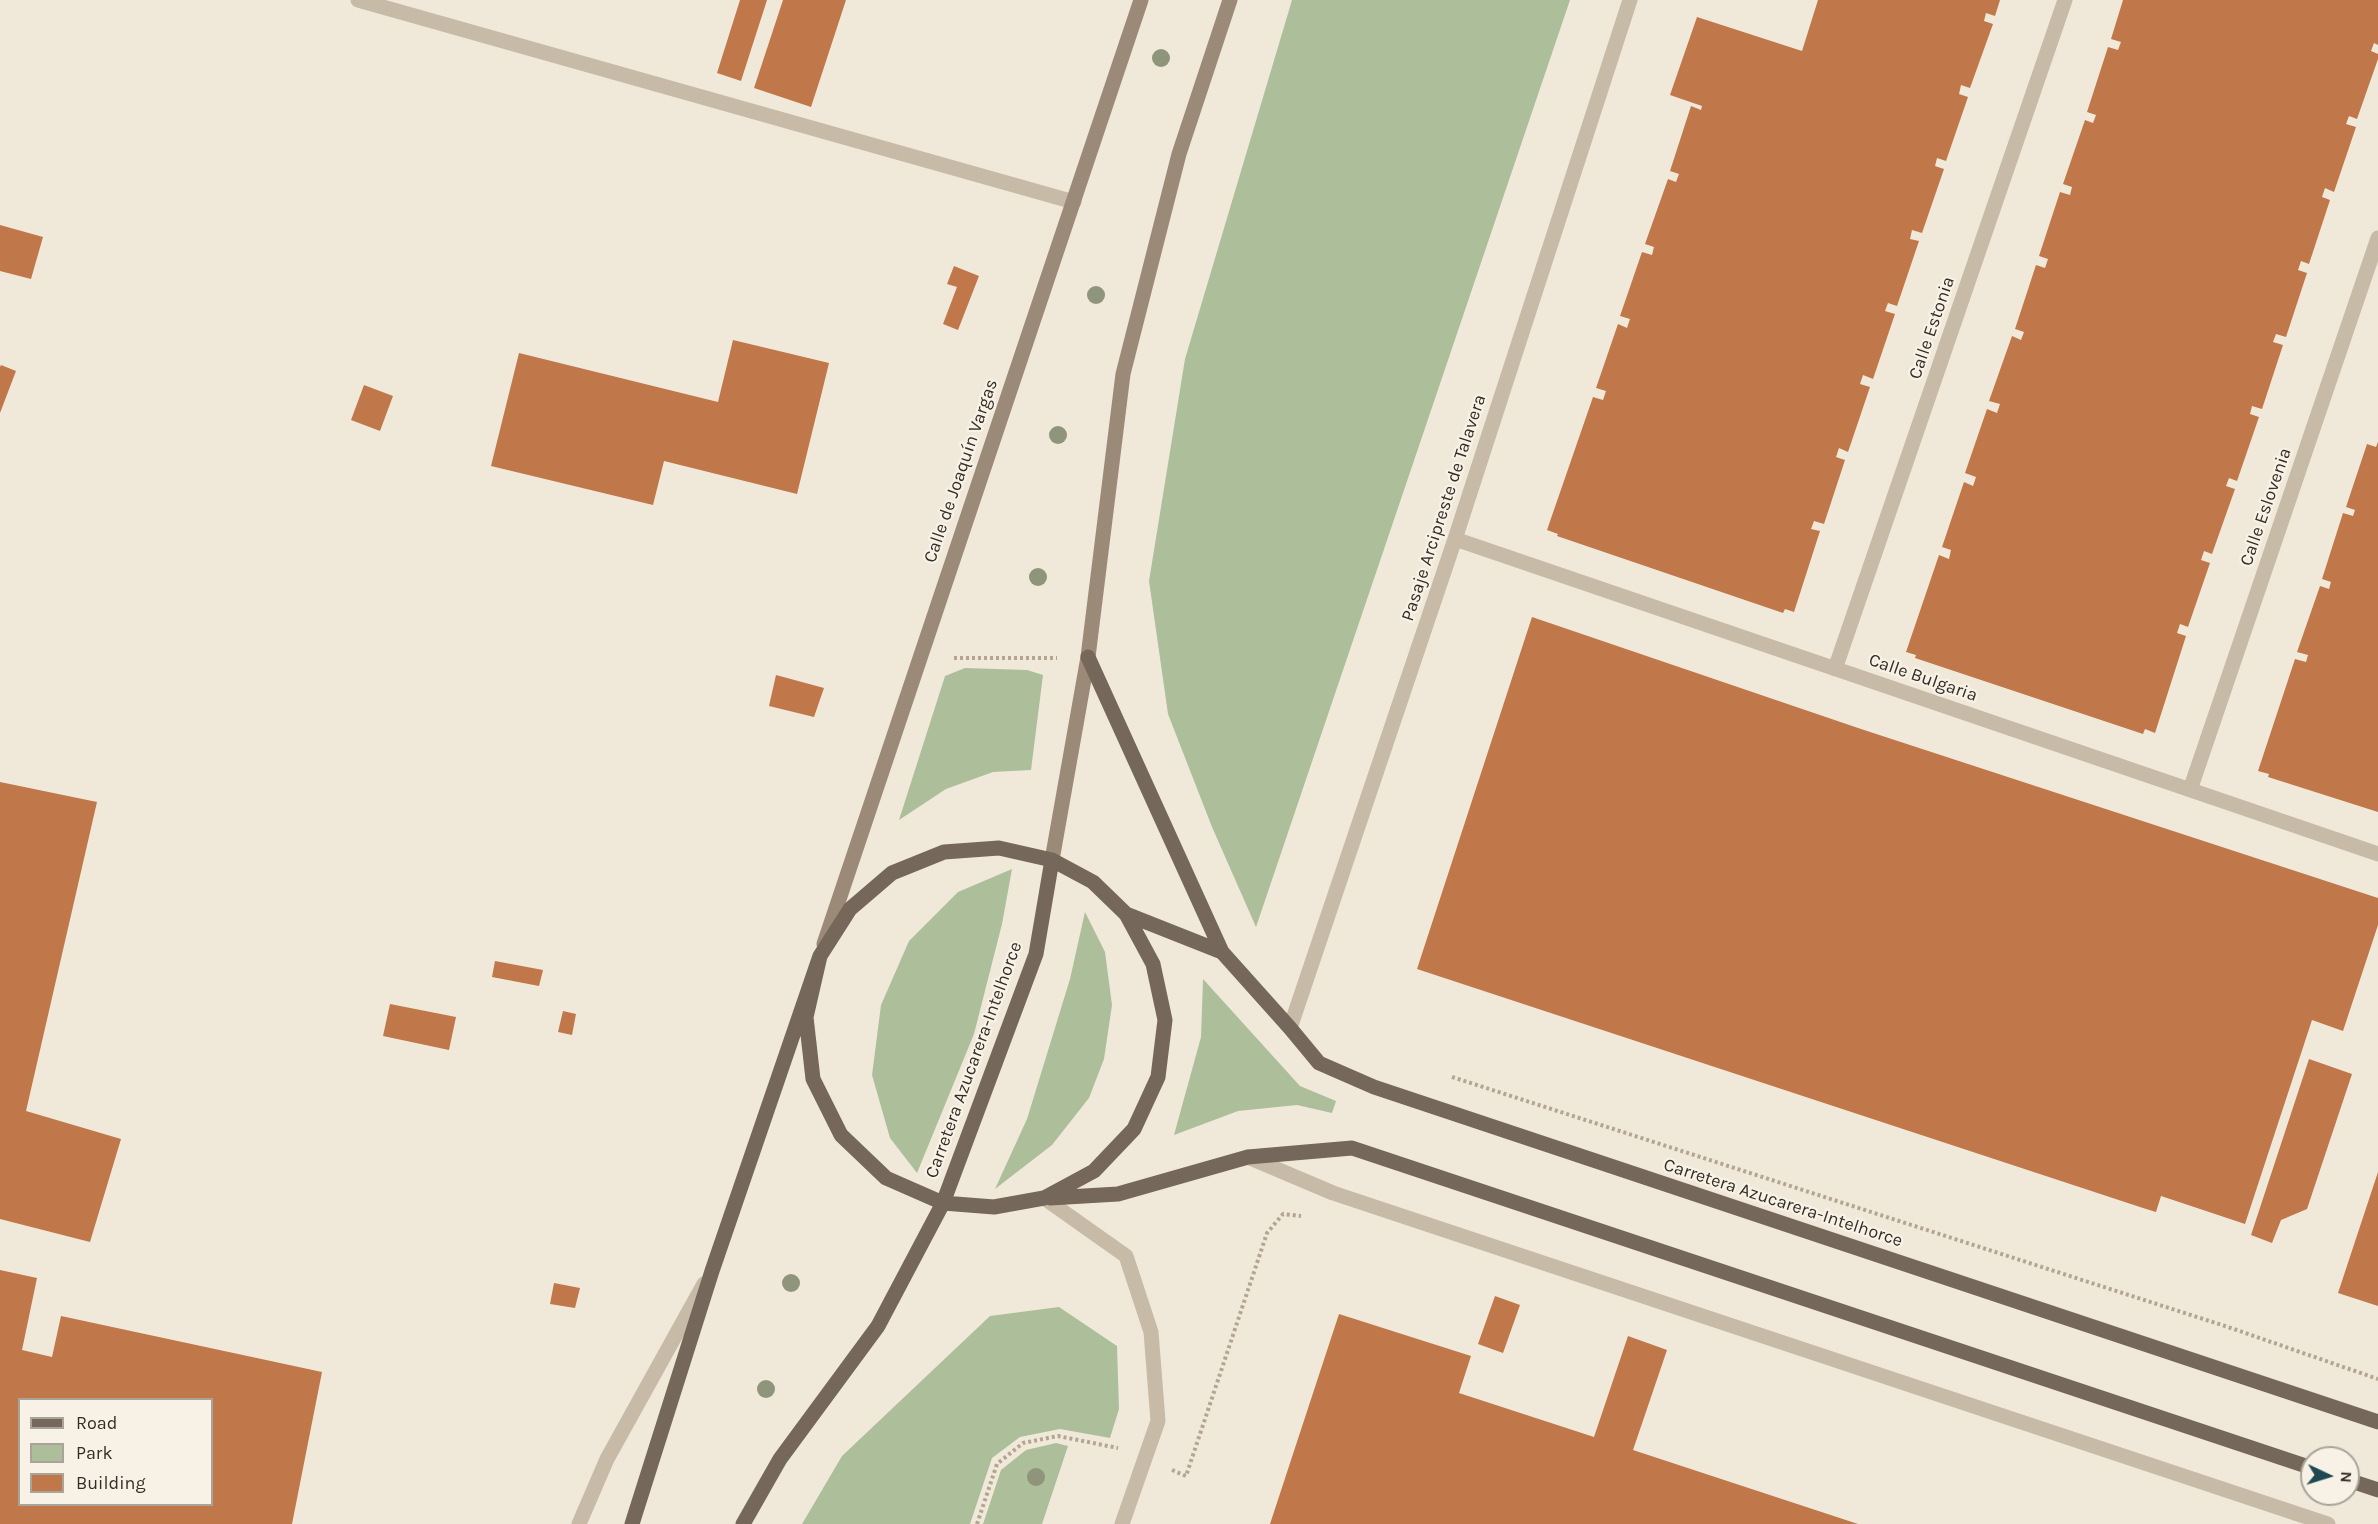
<!DOCTYPE html>
<meta charset="utf-8">
<style>
body{margin:0}
#map{position:relative;width:2378px;height:1524px;overflow:hidden;background:#f0e9da;font-family:Karla,sans-serif}
canvas{display:block}
.legend{position:absolute;left:18px;top:1398px;width:195px;height:108px;box-sizing:border-box;background:#f8f2e6;border:2px solid #aaa39a;margin:0;padding:8px 10px;list-style:none;font-size:18px;color:#342d27}
.legend li{display:flex;align-items:center;gap:12px;height:30px}
.legend b{width:30px;border:2px solid #aaa39a}
.north{position:absolute;left:2300px;top:1446px;width:60px;height:60px;box-sizing:border-box;background:#f8f2e6;border:2px solid #aaa39a;border-radius:50%;rotate:94deg;font-size:16px;font-weight:700;line-height:24px;text-align:center;color:#342d27}
.north::after{content:'';display:block;margin:auto;width:21px;height:27px;background:#1f4853;clip-path:polygon(50% 0,100% 100%,50% 72%,0 100%)}
</style>
<div id="map">
<canvas width="2378" height="1524"></canvas>
<ul class="legend">
<li><b style="height:8px;background:#756759"></b>Road</li>
<li><b style="height:16px;background:#adbe9b"></b>Park</li>
<li><b style="height:16px;background:#c07749"></b>Building</li>
</ul>
<div class="north">N</div>
</div>
<script>
const ctx = document.querySelector('canvas').getContext('2d');
ctx.lineJoin = 'round';
function paint(path, color) {
  ctx.fillStyle = color;
  ctx.fill(path, 'evenodd');
}
function poly(rows) {
  const path = new Path2D();
  for (const r of rows) {
    path.moveTo(r[0], r[1]);
    for (let i = 2; i < r.length; i += 2) path.lineTo(r[i], r[i + 1]);
  }
  return path;
}
function strokePath(path, color, width, dash) {
  ctx.strokeStyle = color;
  ctx.lineWidth = width;
  ctx.lineCap = dash ? 'butt' : 'round';
  ctx.setLineDash(dash || []);
  ctx.stroke(path);
}
function write(font, color, halo, rows, align = 'center') {
  ctx.font = font + ' Karla,sans-serif';
  ctx.lineWidth = 4.5;
  ctx.setLineDash([]);
  ctx.textBaseline = 'middle';
  ctx.strokeStyle = halo;
  ctx.fillStyle = color;
  for (const [text, x, y, turn = 0] of rows) {
    ctx.save();
    ctx.translate(x, y);
    ctx.rotate((+turn || 0) * Math.PI / 180);
    ctx.textAlign = isNaN(turn) ? turn : align;
    if (halo) ctx.strokeText(text, 0, 0);
    ctx.fillText(text, 0, 0);
    ctx.restore();
  }
}
paint(poly([
 [1292,0,1570,0,1256,927,1212,827,1168,714,1149,581,1185,359],
 [965,668,1027,670,1043,675,1031,770,993,772,946,789,899,820,945,676],
 [1012,869,1002,924,974,1034,917,1173,890,1138,872,1075,881,1005,909,941,958,892],
 [1085,912,1105,952,1112,1005,1104,1059,1089,1098,1052,1145,995,1189,1027,1119,1070,979],
 [1203,979,1300,1086,1336,1101,1332,1113,1297,1105,1238,1111,1174,1135,1201,1037],
 [1059,1307,1117,1346,1119,1409,1110,1438,1060,1429,1020,1437,992,1458,970,1524,802,1524,842,1456,990,1316],
 [1056,1443,1068,1446,1042,1524,983,1524,1001,1470,1026,1450]
]), '#adbe9b');
paint(poly([
 [740,0,767,0,741,81,717,73],
 [783,0,846,0,811,107,754,88],
 [1818,0,2000,0,1995,16,1986,13,1984,21,1993,24,1970,88,1961,85,1959,94,1968,97,1946,161,1937,158,1935,166,1944,169,1922,233,1912,230,1910,239,1919,241,1897,306,1888,303,1885,311,1895,314,1873,379,1863,375,1860,384,1870,387,1848,452,1839,448,1836,457,1845,460,1824,524,1814,521,1811,529,1820,531,1794,612,1785,609,1783,613,1557,536,1558,534,1547,530,1593,397,1603,400,1606,391,1596,388,1618,324,1627,328,1630,319,1620,316,1642,252,1652,255,1654,247,1645,244,1668,179,1676,182,1679,174,1670,171,1691,106,1701,110,1702,106,1670,95,1697,17,1802,51],
 [2123,0,2378,0,2378,45,2374,43,2371,51,2378,54,2378,59,2357,119,2349,116,2346,124,2356,127,2334,192,2325,188,2322,197,2330,200,2309,264,2301,261,2298,270,2307,273,2286,337,2276,334,2273,342,2283,345,2262,409,2252,406,2250,414,2259,417,2237,481,2229,478,2226,486,2235,489,2212,554,2204,551,2201,560,2210,563,2188,627,2180,624,2177,633,2186,636,2155,733,2145,729,2143,734,1915,658,1916,655,1906,652,1939,555,1949,559,1951,550,1942,547,1964,482,1973,486,1976,477,1965,473,1987,409,1997,413,2000,404,1989,401,2012,336,2021,340,2024,332,2015,329,2036,265,2045,268,2048,259,2039,256,2060,192,2070,195,2072,187,2063,184,2085,120,2093,123,2096,115,2087,112,2108,47,2118,50,2121,42,2111,39],
 [0,225,43,237,31,279,0,271],
 [954,266,979,276,958,330,943,324,957,287,947,284],
 [733,340,829,363,797,494,664,461,653,505,491,466,519,353,718,402],
 [1,365,16,371,0,413,0,367],
 [364,385,393,396,380,431,351,420],
 [2378,442,2378,812,2268,777,2269,774,2258,771,2295,659,2306,662,2308,655,2297,652,2320,586,2329,589,2331,582,2322,579,2343,513,2353,516,2355,510,2346,507,2367,444,2376,447],
 [1532,617,1861,729,2378,898,2378,925,2343,1031,2312,1020,2245,1224,2161,1196,2156,1212,2143,1208,1417,969],
 [776,675,824,688,814,717,769,706],
 [0,782,97,802,26,1111,121,1139,90,1242,0,1219],
 [495,961,543,970,539,986,492,977],
 [390,1004,456,1017,449,1050,383,1036],
 [563,1011,576,1014,572,1035,558,1032],
 [2309,1059,2352,1074,2307,1209,2281,1220,2272,1243,2251,1235],
 [2378,1172,2378,1306,2338,1293],
 [0,1270,37,1278,22,1350,52,1357,61,1316,322,1372,292,1524,0,1524],
 [20,1400,212,1400,212,1504,20,1504],
 [554,1283,580,1288,575,1308,550,1304],
 [1495,1296,1520,1305,1503,1353,1478,1344],
 [1339,1314,1471,1356,1459,1393,1594,1437,1628,1336,1667,1350,1633,1450,1858,1524,1270,1524]
]), '#c07749');
strokePath(poly([
 [954,658,1057,658],
 [1452,1077,2225,1326,2378,1379],
 [1172,1470,1186,1476,1267,1233,1283,1214,1301,1216],
 [977,1524,997,1464,1023,1443,1058,1436,1118,1448]
]), '#b3a591', 4, [3, 3]);
strokePath(poly([
 [358,0,1074,202]
]), '#c7baa7', 15);
strokePath(poly([
 [1455,539,2378,854],
 [1835,669,2065,0],
 [2190,790,2378,238],
 [1290,1028,1455,539,1630,0],
 [1248,1157,1333,1193,2328,1524],
 [1044,1198,1126,1256,1151,1332,1158,1421,1122,1524],
 [579,1524,607,1459,704,1284]
]), '#c7baa7', 15);
strokePath(poly([
 [1052,860,1088,657,1123,374,1179,154,1230,0],
 [824,944,1141,0]
]), '#9b8a78', 15);
strokePath(poly([
 [1088,657,1222,952,1290,1028,1319,1063,1374,1087,2378,1422],
 [1126,914,1222,952],
 [1050,1198,1118,1194,1248,1157,1352,1148,2312,1468],
 [2348,1480,2378,1490],
 [632,1524,712,1271,820,956,850,909,892,873,944,852,999,848,1052,860,1093,882,1126,914,1153,964,1165,1020,1158,1077,1134,1129,1094,1171,1044,1198,994,1207,943,1203,886,1178,841,1135,813,1079,806,1017,820,956],
 [743,1524,780,1459,878,1326,943,1203,1036,954,1052,860]
]), '#756759', 15);
ctx.fillStyle = '#8e957a';
for (const [x, y] of [
 [1161,58],
 [1096,295],
 [1058,435],
 [1038,577],
 [791,1283],
 [766,1389],
 [1036,1477]
]) {
  ctx.beginPath();
  ctx.arc(x, y, 9, 0, 2 * Math.PI);
  ctx.fill();
}
write('18px', '#342d27', '#f8f2e6', [
 ["Calle Estonia",1932,328,-71],
 ["Calle de Joaquín Vargas",961,471,-71],
 ["Calle Eslovenia",2266,507,-71],
 ["Pasaje Arcipreste de Talavera",1444,508,-72],
 ["Calle Bulgaria",1923,678,19],
 ["Carretera Azucarera-Intelhorce",974,1060,-70],
 ["Carretera Azucarera-Intelhorce",1783,1203,18]
]);
</script>
